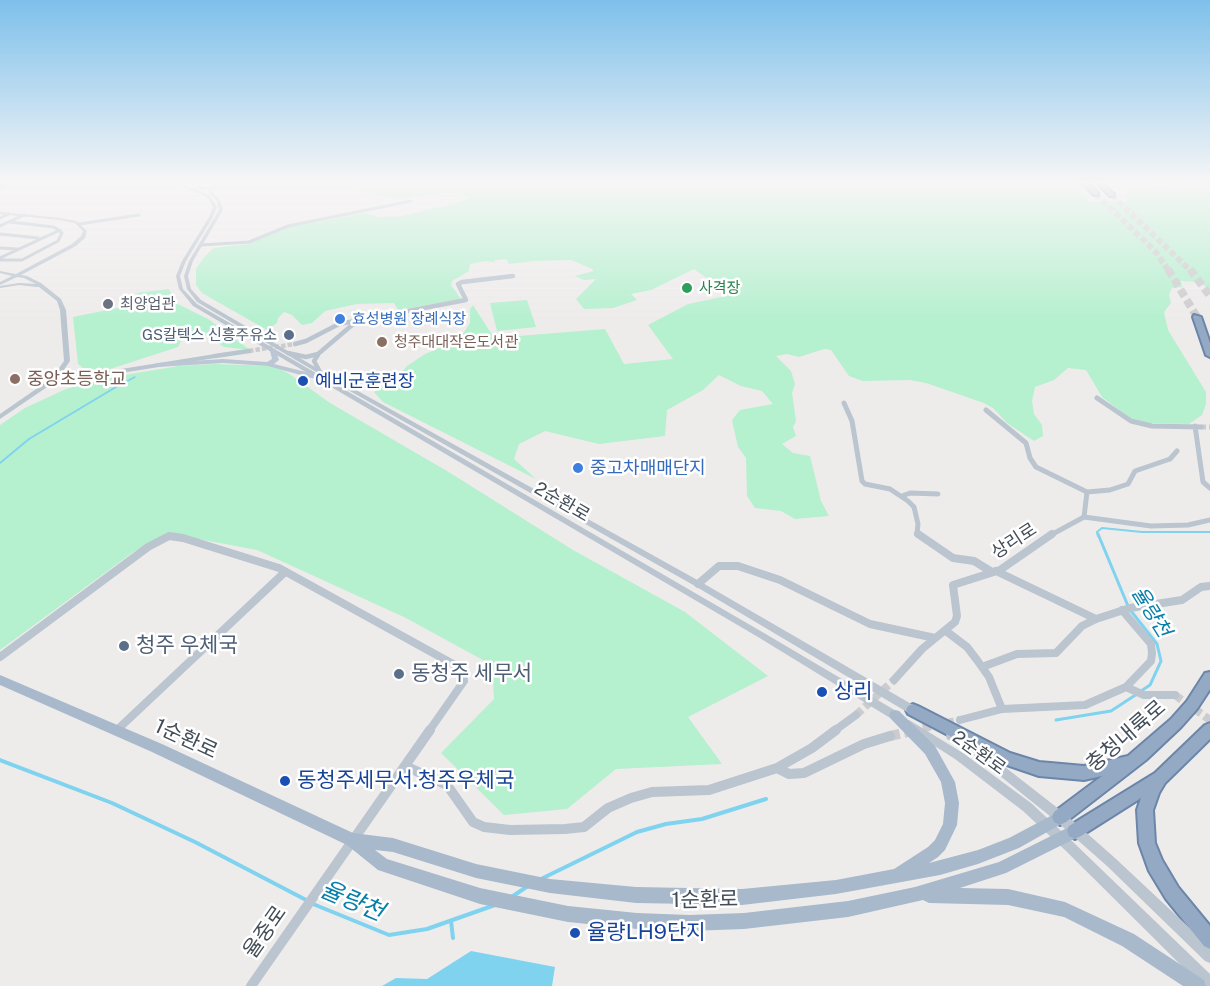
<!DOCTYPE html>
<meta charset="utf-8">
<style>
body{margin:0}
canvas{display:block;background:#eeebeb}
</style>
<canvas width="1210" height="986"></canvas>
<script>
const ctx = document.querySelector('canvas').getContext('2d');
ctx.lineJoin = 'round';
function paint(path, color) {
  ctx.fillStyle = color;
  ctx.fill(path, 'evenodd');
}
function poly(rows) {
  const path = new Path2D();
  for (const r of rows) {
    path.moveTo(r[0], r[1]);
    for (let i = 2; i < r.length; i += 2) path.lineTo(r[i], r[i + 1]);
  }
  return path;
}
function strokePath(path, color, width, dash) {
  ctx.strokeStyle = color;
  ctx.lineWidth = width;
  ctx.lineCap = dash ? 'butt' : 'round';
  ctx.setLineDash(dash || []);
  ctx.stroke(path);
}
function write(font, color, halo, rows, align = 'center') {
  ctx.font = font + ' "Public Sans","Noto Sans KR",sans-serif';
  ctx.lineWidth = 5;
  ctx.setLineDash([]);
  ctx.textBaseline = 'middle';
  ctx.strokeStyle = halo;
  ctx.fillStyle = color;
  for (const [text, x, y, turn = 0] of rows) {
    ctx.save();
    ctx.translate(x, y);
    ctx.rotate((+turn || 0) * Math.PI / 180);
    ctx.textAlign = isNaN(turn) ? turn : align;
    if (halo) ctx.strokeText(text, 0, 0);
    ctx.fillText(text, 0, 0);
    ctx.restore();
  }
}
paint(poly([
 [349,182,450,182,464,185,473,182,1071,182,1090,201,1127,201,1124,195,1130,190,1118,182,1139,182,1159,192,1188,188,1169,182,1210,182,1210,290,1199,282,1178,281,1183,287,1172,288,1169,295,1171,303,1164,312,1168,330,1206,392,1206,404,1202,415,1189,424,1150,423,1130,418,1102,397,1086,370,1068,368,1054,380,1035,387,1032,401,1034,414,1042,425,1043,436,1034,441,1007,423,993,408,984,403,926,383,910,380,863,381,849,376,831,350,824,349,799,357,787,354,776,356,791,371,795,384,792,393,796,421,793,427,796,436,782,444,793,453,810,456,821,501,829,516,795,519,781,511,755,508,747,496,746,458,738,447,732,420,740,410,773,404,762,391,741,386,719,375,703,390,667,410,665,436,599,444,545,431,519,444,514,459,536,479,383,402,374,392,395,380,407,366,425,354,459,340,470,323,470,309,473,305,494,338,605,329,624,364,673,359,648,325,688,304,731,295,694,269,651,290,631,294,637,300,613,308,584,309,576,299,596,279,584,280,575,276,594,271,592,269,571,260,533,261,509,264,506,259,495,260,495,262,485,261,470,264,469,271,452,281,451,285,461,299,398,310,394,303,357,304,325,311,312,323,302,325,292,315,284,312,278,318,277,323,267,330,202,293,196,285,196,269,205,256,214,248,247,244,284,228,364,213,379,217,401,216,454,204,469,198,459,193,446,192,399,200,353,189],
 [169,289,176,303,208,319,250,350,224,347,208,336,197,333,184,335,178,347,104,371,83,368,78,364,73,317,141,303,136,293],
 [527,300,536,327,497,331,490,303],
 [214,364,275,366,291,375,330,403,447,471,573,550,685,612,768,676,688,717,722,764,616,769,567,809,504,815,441,753,494,699,492,665,406,618,257,550,166,533,132,553,0,650,0,425,25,408,66,389,112,377,179,366]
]), '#b5f0cf');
paint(poly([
 [471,951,555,967,552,986,382,986,396,978,427,979]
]), '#80d3ef');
strokePath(poly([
 [118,386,135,377]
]), '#80d3ef', 1.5);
strokePath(poly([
 [0,463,29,439,121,384],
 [1098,536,1097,532,1102,528,1142,532,1210,532]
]), '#80d3ef', 2);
strokePath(poly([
 [1098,534,1128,606],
 [1131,611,1157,644,1161,661,1150,685,1141,691],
 [1056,720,1111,711,1137,694]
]), '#80d3ef', 3);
strokePath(poly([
 [0,760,112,803,195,842,308,901],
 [541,879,637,832,666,824,702,819,766,799],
 [513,896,528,886],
 [313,904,389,935,427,929,495,905],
 [451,921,453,938]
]), '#80d3ef', 4);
strokePath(poly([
 [249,351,295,344]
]), '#ccccce', 4.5, [4.5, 2]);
strokePath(poly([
 [1201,427,1210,427]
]), '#ccccce', 5, [5, 3]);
strokePath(poly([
 [1175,695,1210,720],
 [856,715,894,680],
 [911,731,960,720]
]), '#ccccce', 8, [8, 4]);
strokePath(poly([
 [890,736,918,730]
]), '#ccccce', 10, [10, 4.5]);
strokePath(poly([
 [1096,194,1155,251,1169,271],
 [1112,195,1191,271]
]), '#ccccce', 6, [6, 3]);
strokePath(poly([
 [1168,269,1197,317],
 [1190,269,1210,296]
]), '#ccccce', 8, [8, 4]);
const trunk = poly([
 [1081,182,1086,182,1098,193,1098,195,1094,195,1081,182],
 [1096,182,1101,182,1114,194,1114,196,1110,196,1096,182],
 [1194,315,1201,317,1210,343,1210,357,1206,355,1193,317,1194,315],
 [1210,672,1210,689,1197,709,1181,727,1146,760,1066,822,1060,825,1054,822,1052,817,1054,812,1102,776,1084,780,1039,776,1001,763,908,714,906,710,908,706,913,704,918,706,1010,753,1039,762,1084,766,1128,756,1171,719,1187,701,1205,673,1210,672],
 [1210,723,1210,739,1165,783,1159,793,1153,810,1155,843,1162,860,1178,887,1210,926,1210,949,1204,946,1166,899,1149,871,1139,843,1137,810,1141,798,1081,836,1075,839,1069,836,1067,831,1069,826,1155,773,1205,725,1210,723]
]);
strokePath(trunk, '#6b86a9', 4);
strokePath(poly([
 [201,188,213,188,219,182],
 [0,218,9,214],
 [79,224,139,215],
 [0,226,24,215],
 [0,234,38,238],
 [201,245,249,242,288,226,411,201],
 [0,248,17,249],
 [0,258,60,230],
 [0,260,22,260,58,241,62,233,54,227,10,222]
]), '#bbc5cf', 3);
strokePath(poly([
 [295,344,306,341,339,324,466,300,458,284,462,282,513,276],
 [288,353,306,357,318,354,358,320],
 [318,355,314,361,320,372],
 [215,356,249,351]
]), '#bbc5cf', 4.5);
strokePath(poly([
 [1097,398,1131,421,1152,426,1201,427],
 [844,403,852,421,862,481,865,484,890,489,908,501,914,507,918,524,917,533,920,536],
 [986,410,1026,443,1030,458,1036,467,1087,492],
 [1195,426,1203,482,1210,488],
 [902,496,910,493,938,494],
 [1084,517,1087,492,1110,490,1128,484,1135,471,1170,459,1177,451],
 [1049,536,1084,517,1151,526,1188,525,1210,520]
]), '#bbc5cf', 5);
strokePath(poly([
 [918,534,953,558,974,561,992,572],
 [996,571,1096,619],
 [698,584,719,566,738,566,780,580,870,624,935,638],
 [946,631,967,647,977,660,989,677,1002,709],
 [0,657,148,547,169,536,183,538,279,568,462,669,464,681,429,731],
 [982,667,1017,654,1056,653,1082,626,1096,619,1130,608,1182,600,1201,587,1210,586],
 [894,680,922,649,955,622,957,616,953,585,1000,570,1052,534],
 [1126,687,1144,695,1175,695],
 [960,720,1002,709,1085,705,1126,687,1151,661,1152,653,1151,644,1122,610],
 [117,730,285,572],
 [834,731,856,715]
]), '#bbc5cf', 8);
strokePath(poly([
 [405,766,447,785,473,822,484,827,510,830,565,829,584,827,608,808,631,798,652,792,709,790,777,768,812,748,836,730],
 [777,768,789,774,804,773,864,744,890,736],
 [251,986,430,730]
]), '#bbc5cf', 10);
paint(poly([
 [12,182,18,182,0,190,0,188,12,182],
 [169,182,176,182,203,192,210,196,217,207,213,217,186,261,180,276,183,289,197,304,764,633,903,715,904,718,903,721,899,722,895,721,758,637,193,306,179,289,176,276,182,261,209,217,213,207,208,198,201,194,169,182],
 [209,191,211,191,220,200,223,210,193,261,188,276,191,289,201,300,322,371,701,582,920,709,921,712,920,715,916,716,912,715,695,586,318,373,197,302,187,289,184,276,189,261,219,210,217,201,209,193,209,191],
 [0,212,60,218,76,221,87,231,85,238,76,246,21,275,27,276,41,283,61,299,66,310,70,361,59,377,115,370,215,354,218,356,215,358,115,374,56,381,0,419,0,414,52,378,64,361,60,310,57,301,39,287,37,287,19,285,0,288,0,286,19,283,36,284,24,278,17,277,0,285,0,282,12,276,0,273,0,271,16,274,72,244,81,236,83,231,75,223,60,220,0,214,0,212],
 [909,720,963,753,1031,803,1073,842,1210,974,1210,986,1202,986,1065,850,1023,811,955,759,905,727,904,724,905,721,909,720],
 [951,732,987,753,1064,813,1115,858,1210,947,1210,963,1205,961,1107,866,1056,821,979,759,947,739,946,736,947,733,951,732]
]), '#bbc5cf');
paint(poly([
 [7,182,13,182,0,188,0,185,7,182],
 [273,349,276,351,279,360,274,364,318,375,319,377,315,379,268,366,223,363,157,367,153,365,157,363,223,359,267,362,272,359,270,351,273,349]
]), '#bcc7d6');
paint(poly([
 [0,675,162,744,353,833,393,838,476,864,550,879,636,887,742,889,836,880,894,869,928,847,935,840,943,824,945,803,941,782,925,754,891,719,889,715,891,711,895,710,899,711,935,746,955,782,959,803,957,825,945,850,938,857,929,863,978,850,1009,838,1060,811,1065,812,1067,817,1065,822,1019,848,978,864,940,875,836,894,742,905,636,903,550,893,476,878,393,852,375,850,387,859,480,888,568,906,637,913,689,915,744,913,848,901,915,887,999,862,1075,824,1080,826,1082,831,1080,836,1006,873,960,888,1008,889,1065,902,1134,934,1204,980,1206,986,1183,986,1122,946,1064,917,1008,905,929,903,923,900,848,917,744,929,689,931,637,929,568,922,480,904,378,870,347,845,152,752,0,685,0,675]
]), '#a9b9cc');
paint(trunk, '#94aac4');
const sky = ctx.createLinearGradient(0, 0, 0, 320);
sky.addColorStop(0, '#7ec0eb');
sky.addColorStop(0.57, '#f7f6f6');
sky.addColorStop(1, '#f7f6f600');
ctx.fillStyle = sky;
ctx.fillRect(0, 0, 1210, 320);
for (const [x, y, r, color] of [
 [687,288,6,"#2e9e5b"],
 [108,304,6,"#6b7280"],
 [340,319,6,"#3f7fe0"],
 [289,335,6,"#5c6f8a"],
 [382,342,6,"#8d6e63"],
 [15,379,6,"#8d6e63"],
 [303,381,6,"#1a4fb4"],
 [578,468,6,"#3f7fe0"],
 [124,646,6,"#5c6f8a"],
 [399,674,6,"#5c6f8a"],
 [822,692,6,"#1a4fb4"],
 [285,781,6,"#1a4fb4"],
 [575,933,6,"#1a4fb4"]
]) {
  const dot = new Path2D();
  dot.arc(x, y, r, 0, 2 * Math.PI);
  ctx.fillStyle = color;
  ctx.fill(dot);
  strokePath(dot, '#fff', 2);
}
write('15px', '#27864d', '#fff', [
 ["사격장",699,288]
], 'left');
write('15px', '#5b616d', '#fff', [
 ["최양업관",120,304]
], 'left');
write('15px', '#366cbe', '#fff', [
 ["효성병원 장례식장",352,319]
], 'left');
write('15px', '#4e5e75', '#fff', [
 ["GS칼텍스 신흥주유소",277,335]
], 'right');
write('15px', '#785e54', '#fff', [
 ["청주대대작은도서관",394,342]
], 'left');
write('18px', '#785e54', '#fff', [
 ["중앙초등학교",27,379]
], 'left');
write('18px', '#164399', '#fff', [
 ["예비군훈련장",315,381]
], 'left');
write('18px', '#366cbe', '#fff', [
 ["중고차매매단지",590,468]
], 'left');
write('18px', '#434e59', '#fff', [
 ["2순환로",562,502,30],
 ["상리로",1014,541,-33],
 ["2순환로",979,753,36]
]);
write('italic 20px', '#067fa9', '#fff', [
 ["율량천",1151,612,58]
]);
write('21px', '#4e5e75', '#fff', [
 ["청주 우체국",136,646],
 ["동청주 세무서",411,674]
], 'left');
write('21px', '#164399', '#fff', [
 ["상리",834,692],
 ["동청주세무서.청주우체국",297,781],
 ["율량LH9단지",587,933]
], 'left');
write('21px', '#434e59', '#fff', [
 ["충청내륙로",1126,736,-41],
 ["1순환로",186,739,25],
 ["1순환로",705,900,-1],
 ["율중로",265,932,-55]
]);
write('italic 24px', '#067fa9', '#fff', [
 ["율량천",352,901,23]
]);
</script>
